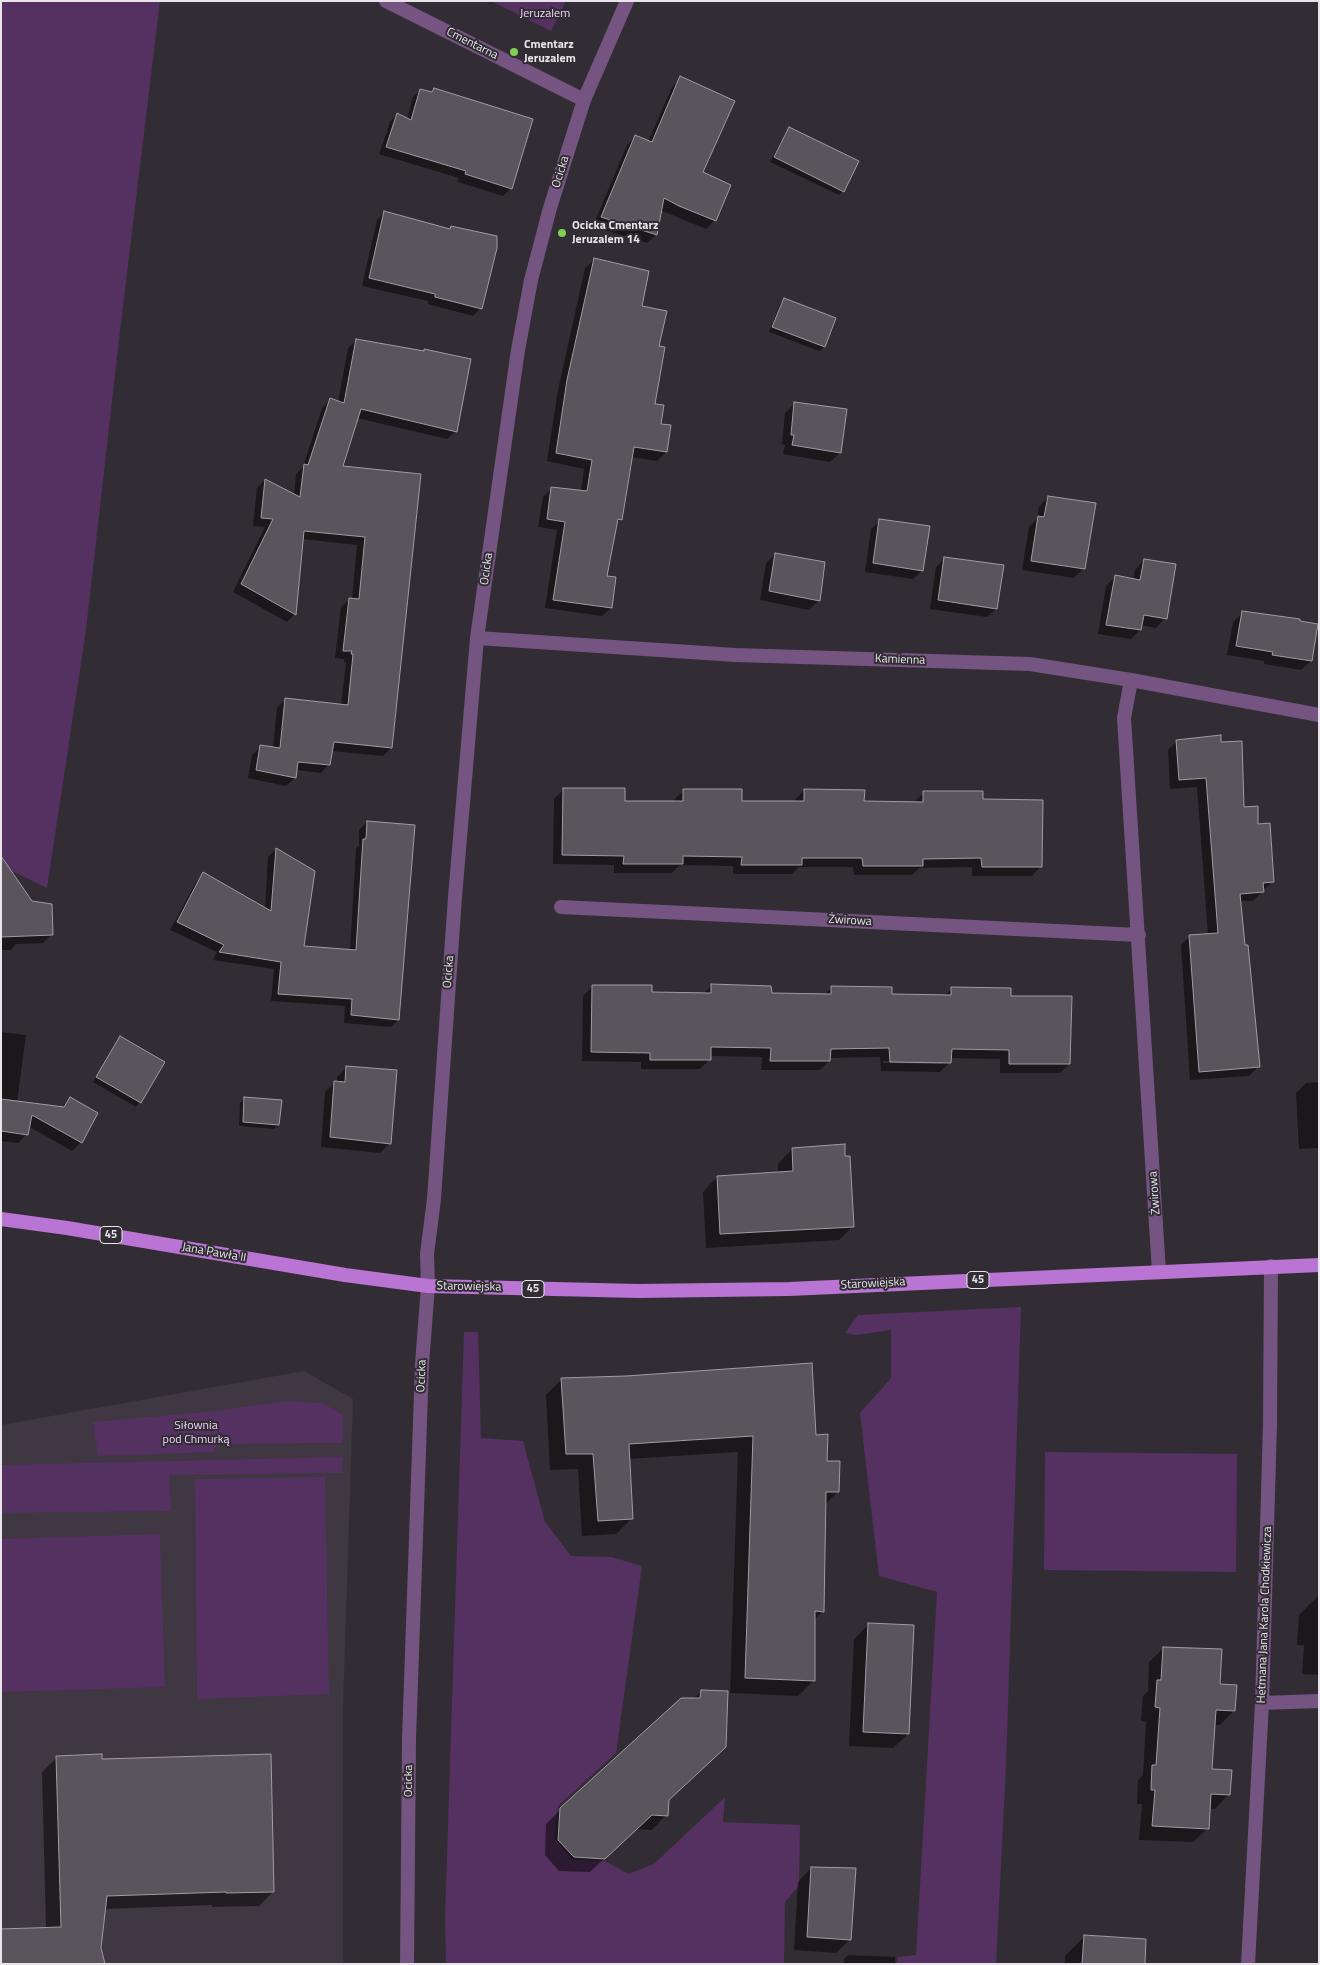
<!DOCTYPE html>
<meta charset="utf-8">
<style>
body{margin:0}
#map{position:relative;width:1320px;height:1965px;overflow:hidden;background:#322d34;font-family:"Titillium Web",sans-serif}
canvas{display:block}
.frame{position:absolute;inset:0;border:2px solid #e8e5ea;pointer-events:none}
</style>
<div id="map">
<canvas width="1320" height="1965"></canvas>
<div class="frame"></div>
</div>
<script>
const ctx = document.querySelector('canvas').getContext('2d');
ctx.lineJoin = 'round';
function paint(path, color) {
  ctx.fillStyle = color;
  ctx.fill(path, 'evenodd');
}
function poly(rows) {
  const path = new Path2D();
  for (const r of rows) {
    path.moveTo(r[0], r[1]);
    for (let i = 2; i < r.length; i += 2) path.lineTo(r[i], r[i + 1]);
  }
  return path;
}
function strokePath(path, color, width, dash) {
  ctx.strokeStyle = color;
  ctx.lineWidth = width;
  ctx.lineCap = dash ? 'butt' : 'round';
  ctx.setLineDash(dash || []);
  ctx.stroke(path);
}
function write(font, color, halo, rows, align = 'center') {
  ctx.font = font + ' "Titillium Web",sans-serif';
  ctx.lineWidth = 4;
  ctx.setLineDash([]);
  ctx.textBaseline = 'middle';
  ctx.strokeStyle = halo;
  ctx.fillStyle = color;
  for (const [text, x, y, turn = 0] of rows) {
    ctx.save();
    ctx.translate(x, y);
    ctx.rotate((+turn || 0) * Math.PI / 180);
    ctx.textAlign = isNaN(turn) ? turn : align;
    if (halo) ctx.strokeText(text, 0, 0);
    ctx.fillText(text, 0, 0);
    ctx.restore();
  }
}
paint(poly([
 [304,1371,353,1399,343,1707,343,1964,1,1964,1,1425]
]), '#3f3742');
paint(poly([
 [1,1,160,1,120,331,86,630,47,888,1,866],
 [491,1,566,1,551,31],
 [1021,1307,1006,1766,996,1964,897,1964,898,1957,916,1955,937,1592,879,1576,860,1413,891,1378,891,1330,856,1335,845,1333,858,1315],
 [464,1332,478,1332,481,1438,523,1441,545,1522,571,1556,612,1557,642,1566,616,1753,558,1806,555,1839,572,1859,605,1861,628,1874,654,1864,725,1797,723,1822,800,1825,799,1886,785,1902,784,1964,446,1964,445,1917],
 [285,1401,323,1403,343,1415,342,1443,217,1444,214,1452,98,1456,93,1422,216,1411],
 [1045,1452,1237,1454,1236,1572,1044,1570],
 [342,1457,342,1473,169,1475,171,1511,1,1513,1,1465],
 [325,1477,329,1694,197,1699,195,1479],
 [160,1534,165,1687,1,1692,1,1539]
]), '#543161');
paint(poly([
 [681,78,701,173,715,220,706,229,660,210,656,235,647,243,593,226,627,145,636,136,648,142,672,87],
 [421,90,431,93,434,90,531,120,510,189,503,196,458,182,459,178,379,154,390,122,397,114,407,119,413,97],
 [789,128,843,191,839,195,770,162,785,133],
 [384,213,449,230,451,227,481,308,473,316,428,304,428,301,362,286,377,220],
 [594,260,640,307,658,347,653,405,666,452,657,461,631,457,621,519,616,524,605,577,611,608,602,616,545,608,557,530,538,527,543,497,551,489,581,492,584,469,547,461,558,390,585,268],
 [785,299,834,318,824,347,819,351,769,332,780,304],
 [357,340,422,352,424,350,456,431,447,439,357,418,342,467,419,475,391,748,383,756,331,751,329,764,321,773,296,770,295,778,286,786,248,778,252,755,261,747,273,748,277,708,285,700,341,706,346,662,344,662,344,659,335,658,341,607,350,599,352,599,357,545,302,539,295,614,287,622,233,592,265,527,253,526,257,488,265,480,294,495,296,474,303,467,322,408,330,400,338,402,348,348],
 [795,403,840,453,830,462,783,454,785,445,782,444,785,413],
 [1048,497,1084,568,1074,578,1022,570,1029,527,1037,519,1039,507],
 [880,521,922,571,913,579,865,572,871,529],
 [776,554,818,601,809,610,760,600,766,563],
 [945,558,996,609,987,617,930,609,936,567],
 [1144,560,1165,618,1156,628,1141,625,1140,630,1131,639,1098,634,1106,586,1115,577,1133,580,1135,570],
 [1242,613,1316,625,1311,661,1301,670,1264,664,1264,661,1227,655,1233,622],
 [1177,741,1220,743,1243,808,1257,826,1273,881,1253,901,1240,901,1258,1067,1249,1076,1190,1080,1181,945,1190,936,1208,935,1197,787,1170,789,1168,750],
 [564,789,624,802,674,802,674,800,684,790,741,802,795,802,795,800,804,790,863,803,914,802,924,793,982,800,1041,866,1032,876,972,876,972,867,919,868,912,875,854,875,853,867,799,867,792,874,733,874,733,866,680,865,672,873,614,873,614,865,553,864,554,799],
 [367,822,398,1020,391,1027,344,1023,345,1006,271,1001,274,969,213,960,217,952,170,930,196,882,204,874,265,909,268,857,276,849,314,872,303,947,350,951,356,848,359,846,359,830],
 [1,885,52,934,43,943,16,944,11,950,1,950],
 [593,986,650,993,703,994,711,986,770,995,824,995,831,988,890,996,944,996,952,989,1010,997,1069,1064,1060,1073,1000,1073,1000,1059,950,1058,950,1062,940,1072,881,1071,880,1057,829,1058,829,1061,820,1070,761,1070,762,1057,710,1056,710,1059,700,1069,641,1069,641,1062,582,1061,583,996],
 [883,1061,942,1061,942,1064,883,1063],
 [1,1032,26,1035,17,1102,61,1108,70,1098,96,1113,81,1142,72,1151,28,1126,27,1134,18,1143,1,1141],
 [120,1037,140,1102,136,1107,93,1082,116,1042],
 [347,1067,390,1143,380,1153,321,1147,325,1092,335,1083,337,1083,337,1077],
 [1319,1082,1319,1148,1299,1149,1296,1093,1306,1083],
 [245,1098,278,1125,274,1129,239,1126,240,1103],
 [792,1149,853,1226,839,1240,706,1248,703,1192,717,1177,778,1174,778,1164],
 [562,1379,815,1436,838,1491,825,1505,823,1611,814,1620,814,1680,798,1696,730,1693,738,1452,628,1459,632,1518,616,1534,582,1536,578,1469,550,1470,546,1395],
 [1318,1596,1319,1675,1302,1674,1304,1645,1297,1645,1299,1615],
 [868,1625,908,1734,893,1748,849,1746,854,1639],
 [1164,1648,1219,1685,1234,1711,1220,1725,1214,1725,1211,1770,1229,1794,1215,1809,1209,1809,1208,1828,1193,1842,1139,1840,1142,1804,1137,1804,1138,1780,1143,1775,1146,1722,1141,1721,1143,1696,1148,1691,1149,1662],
 [701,1692,727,1692,667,1801,666,1815,652,1830,636,1829,590,1872,559,1871,545,1855,546,1824,561,1809],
 [56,1758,101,1760,273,1892,259,1906,212,1907,212,1905,104,1909,100,1948,46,1928,42,1772],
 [811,1868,850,1939,836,1953,794,1950,798,1882],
 [1084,1937,1144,1964,1065,1964,1065,1956],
 [848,1955,895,1957,895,1964,844,1964,844,1959]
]), '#0007');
const building = poly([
 [680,76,735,101,703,172,731,185,716,221,679,206,664,198,657,235,601,217,635,135,652,142,680,76],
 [434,88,533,119,512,189,465,174,466,171,386,147,397,113,411,120,420,89,432,92,434,88],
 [789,127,859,161,844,192,774,157,789,127],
 [384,211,450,229,451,226,497,236,497,248,482,309,435,297,435,294,369,278,384,211],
 [594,258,649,271,642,306,667,311,659,346,665,347,655,404,664,405,661,424,671,425,667,452,634,447,622,520,618,519,607,576,616,577,612,608,553,600,565,522,547,519,551,487,587,491,592,460,556,453,567,380,594,258],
 [784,298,836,318,825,347,772,327,784,298],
 [356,339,424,351,424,349,471,359,457,432,361,409,343,466,421,474,392,748,334,742,330,765,298,762,296,778,256,770,260,745,280,748,285,698,348,705,353,654,351,654,352,651,343,651,349,598,359,599,365,537,304,531,296,615,241,584,273,519,261,518,265,479,300,497,304,464,308,465,330,398,344,403,356,339],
 [794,402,847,409,841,453,792,445,794,435,791,435,794,402],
 [1048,496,1096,503,1085,569,1031,561,1038,516,1044,517,1048,496],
 [879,519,930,526,923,571,873,563,879,519],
 [775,553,825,562,820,601,769,591,775,553],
 [944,557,1004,565,997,609,938,600,944,557],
 [1144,559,1176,564,1167,619,1144,615,1141,630,1106,625,1115,575,1140,580,1144,559],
 [1242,611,1300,619,1300,621,1318,624,1312,661,1272,655,1273,652,1236,646,1242,611],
 [1221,735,1221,742,1242,741,1244,807,1258,806,1258,824,1270,823,1274,882,1263,883,1264,892,1240,894,1245,945,1248,945,1260,1067,1199,1072,1189,935,1218,933,1206,778,1179,780,1176,740,1221,735],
 [563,788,625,788,625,801,683,801,683,789,742,789,742,801,804,801,804,789,865,790,864,801,923,802,923,791,983,791,983,799,1043,800,1042,867,982,867,981,858,923,859,923,866,863,866,862,858,802,858,802,865,741,865,742,857,683,856,683,864,623,864,624,856,562,855,563,788],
 [367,821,415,825,399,1020,351,1015,352,999,278,994,281,962,219,952,224,945,177,922,203,872,271,911,276,848,315,871,304,946,356,950,363,839,366,839,367,821],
 [1,856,32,901,52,904,53,935,1,937,1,856],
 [711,984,771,986,772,993,831,994,831,986,892,987,892,994,951,995,951,987,1011,988,1011,996,1072,996,1070,1064,1009,1064,1009,1050,952,1049,951,1063,890,1062,889,1048,831,1049,830,1061,770,1061,771,1048,711,1047,711,1060,650,1060,650,1053,591,1052,592,985,652,985,652,992,711,993,711,984],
 [120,1036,165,1062,141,1103,96,1077,120,1036],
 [346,1066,397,1070,391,1144,330,1137,334,1081,345,1082,346,1066],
 [70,1097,98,1113,82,1143,32,1115,28,1135,1,1131,1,1099,64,1107,70,1097],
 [244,1097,282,1100,279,1125,243,1122,244,1097],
 [845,1144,845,1156,850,1156,854,1227,720,1234,717,1176,793,1171,792,1148,845,1144],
 [812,1363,816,1435,828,1434,827,1461,840,1461,839,1492,826,1492,824,1612,815,1611,815,1681,745,1678,753,1436,629,1444,633,1519,598,1521,593,1454,566,1454,561,1378,626,1376,812,1363],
 [868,1623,914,1625,909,1734,863,1732,868,1623],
 [1163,1647,1222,1649,1220,1684,1237,1685,1235,1711,1216,1710,1212,1769,1232,1770,1230,1795,1211,1794,1209,1829,1152,1826,1155,1790,1151,1790,1152,1765,1156,1765,1160,1708,1155,1707,1157,1680,1161,1680,1163,1647],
 [701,1690,728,1691,726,1747,669,1800,668,1816,652,1815,605,1859,574,1857,558,1840,560,1808,681,1698,700,1698,701,1690],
 [102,1754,102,1759,271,1754,274,1892,226,1893,226,1892,107,1896,101,1948,105,1964,1,1964,1,1929,61,1927,56,1756,102,1754],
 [811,1867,856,1868,851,1940,807,1937,811,1867],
 [1084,1935,1146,1939,1145,1964,1082,1964,1084,1935]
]);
paint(building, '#5a545c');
strokePath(building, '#a19ba3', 1);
strokePath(poly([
 [386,1,584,100],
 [477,638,735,655,1030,664,1131,680,1319,715],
 [1131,680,1124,718,1159,1272],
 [561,907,1139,935],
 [1262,1703,1319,1701],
 [407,1964,409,1739,422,1364,428,1286,427,1254,434,1199,455,897,477,638,518,350,531,280,550,208,584,100,627,1],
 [1248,1964,1262,1703,1270,1423,1271,1266]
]), '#755482', 14);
strokePath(poly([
 [1,1219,67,1228,345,1275,428,1286,638,1291,789,1289,1319,1265]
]), '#b974d4', 14);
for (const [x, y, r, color] of [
 [514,52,5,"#7fd052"],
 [562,233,5,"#7fd052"]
]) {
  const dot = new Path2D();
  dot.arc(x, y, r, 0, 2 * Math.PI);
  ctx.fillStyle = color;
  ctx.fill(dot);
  strokePath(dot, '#322d34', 2);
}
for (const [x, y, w] of [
 [111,1235,22],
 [978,1280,22],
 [533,1289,22]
]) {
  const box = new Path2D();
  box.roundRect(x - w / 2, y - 8.5, w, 17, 4);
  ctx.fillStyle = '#322d34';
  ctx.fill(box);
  strokePath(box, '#e8e5ea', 1);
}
write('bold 11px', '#e8e5ea', null, [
 ["45",111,1235],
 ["45",978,1280],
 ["45",533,1289]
]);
write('12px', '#edd1f8', '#322d34', [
 ["Jeruzalem",545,14],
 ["Siłownia",196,1426],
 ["pod Chmurką",196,1440]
]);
write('12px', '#e8e5ea', '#322d34', [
 ["Cmentarna",472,44,27],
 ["Ocicka",561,172,-73],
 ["Ocicka",487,569,-82],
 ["Kamienna",900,660,2],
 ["Żwirowa",850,921,3],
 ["Ocicka",449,972,-86],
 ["Żwirowa",1155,1193,-94],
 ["Jana Pawła II",214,1253,10],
 ["Starowiejska",873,1284,-3],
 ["Starowiejska",469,1287,1],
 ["Ocicka",422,1376,-88],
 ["Hetmana Jana Karola Chodkiewicza",1265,1615,-88],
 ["Ocicka",409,1781,-90]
]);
write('bold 12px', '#e8e5ea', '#322d34', [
 ["Cmentarz",524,45],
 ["Jeruzalem",524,59],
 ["Ocicka Cmentarz",572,226],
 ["Jeruzalem 14",572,240]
], 'left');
</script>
